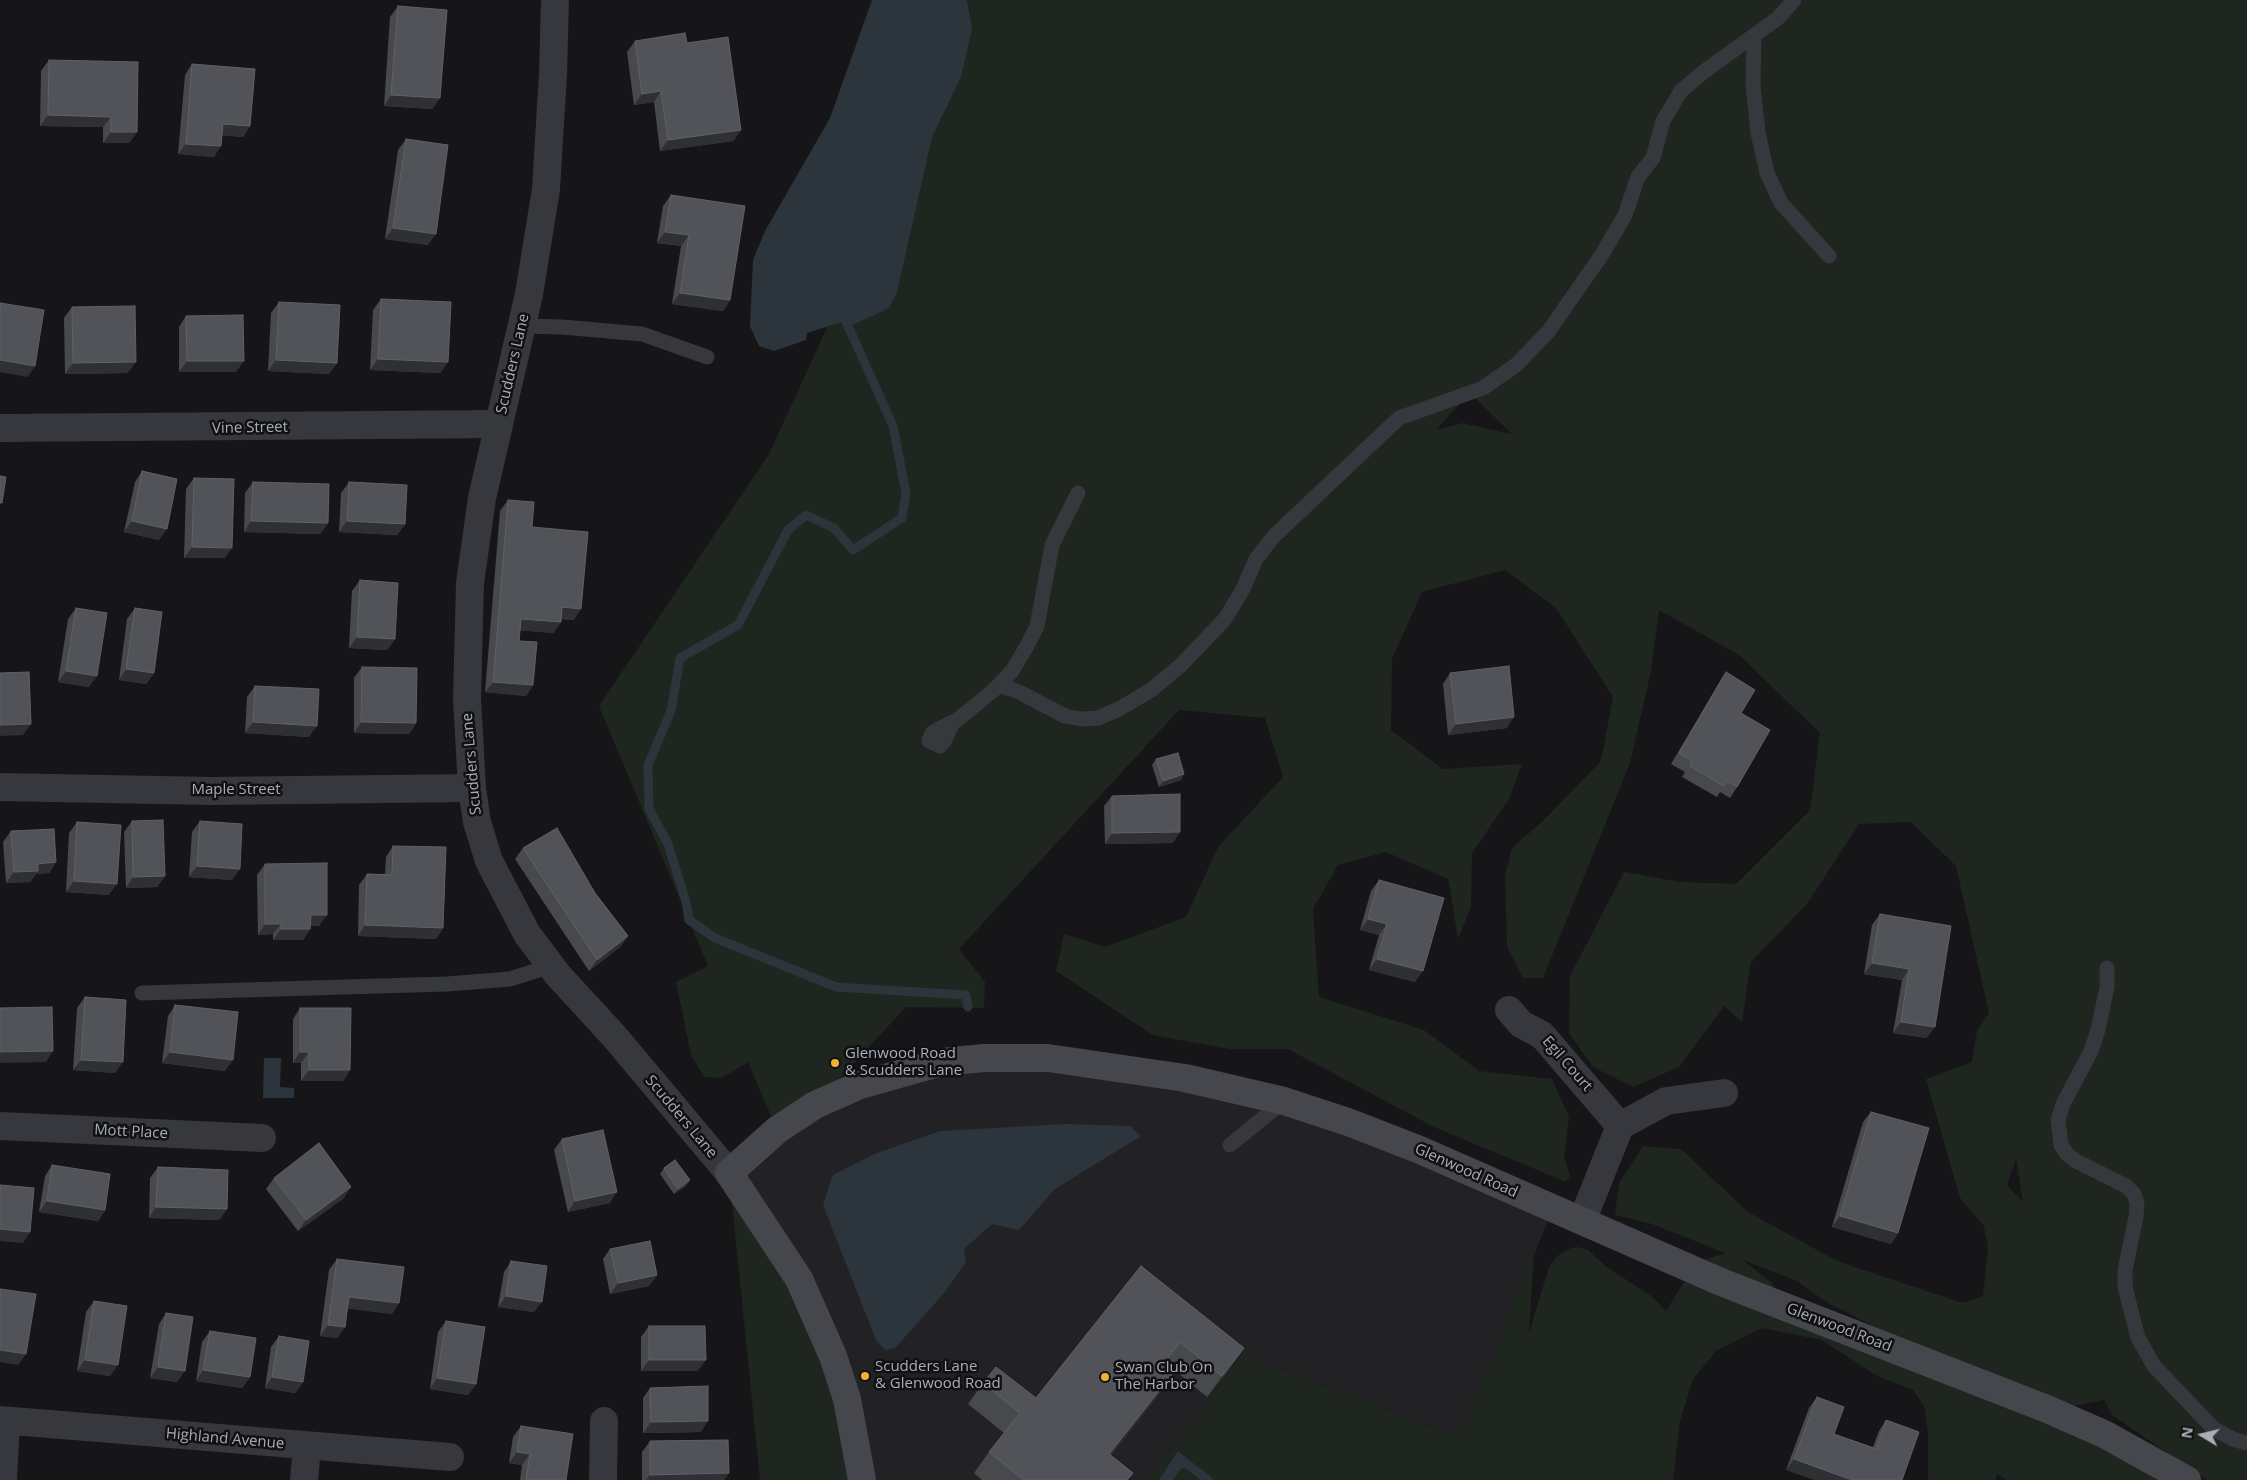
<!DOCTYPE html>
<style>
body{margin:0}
#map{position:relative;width:2247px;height:1480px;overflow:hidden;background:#161618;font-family:"Open Sans",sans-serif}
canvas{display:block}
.north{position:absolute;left:2177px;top:1410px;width:50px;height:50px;-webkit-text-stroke:4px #111113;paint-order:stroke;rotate:279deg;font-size:14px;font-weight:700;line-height:20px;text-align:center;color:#a8adb8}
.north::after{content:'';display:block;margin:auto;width:18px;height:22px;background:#a8adb8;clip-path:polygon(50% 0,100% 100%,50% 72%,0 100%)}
</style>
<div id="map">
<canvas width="2247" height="1480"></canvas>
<div class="north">N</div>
</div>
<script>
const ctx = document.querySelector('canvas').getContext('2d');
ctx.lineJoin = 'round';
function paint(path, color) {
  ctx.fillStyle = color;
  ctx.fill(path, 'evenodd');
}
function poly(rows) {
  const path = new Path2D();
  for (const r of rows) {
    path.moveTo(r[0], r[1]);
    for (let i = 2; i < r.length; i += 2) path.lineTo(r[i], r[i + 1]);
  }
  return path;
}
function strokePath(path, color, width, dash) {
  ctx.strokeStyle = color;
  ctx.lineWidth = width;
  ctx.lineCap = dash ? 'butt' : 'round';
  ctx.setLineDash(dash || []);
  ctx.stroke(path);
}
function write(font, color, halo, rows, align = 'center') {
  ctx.font = font + ' "Open Sans",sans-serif';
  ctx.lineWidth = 5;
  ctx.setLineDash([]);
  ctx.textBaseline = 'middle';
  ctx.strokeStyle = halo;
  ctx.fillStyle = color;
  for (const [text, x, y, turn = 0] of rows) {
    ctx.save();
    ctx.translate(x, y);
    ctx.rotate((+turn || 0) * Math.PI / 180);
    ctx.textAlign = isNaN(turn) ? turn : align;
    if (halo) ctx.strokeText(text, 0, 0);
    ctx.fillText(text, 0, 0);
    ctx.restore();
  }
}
paint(poly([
 [942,1062,1185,1078,1553,1209,1459,1438,1242,1354,1148,1480,862,1480,729,1173,777,1130]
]), '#222225');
paint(poly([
 [967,0,2247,0,2247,1480,2207,1480,2112,1415,2104,1400,2073,1406,2157,1480,2007,1480,1997,1474,1996,1480,1928,1480,1928,1434,1924,1406,1913,1390,1877,1376,1822,1340,1762,1328,1716,1351,1693,1379,1680,1421,1673,1480,1148,1480,1242,1354,1459,1438,1534,1252,1529,1333,1549,1267,1557,1256,1571,1248,1578,1247,1588,1250,1608,1268,1653,1297,1666,1311,1682,1285,1707,1259,1725,1253,1652,1224,1615,1215,1619,1183,1643,1146,1681,1149,1748,1212,1837,1261,1963,1303,1983,1296,1988,1248,1984,1226,1960,1198,1926,1079,1972,1062,1977,1031,1989,1013,1956,866,1911,822,1859,824,1807,904,1751,962,1742,1022,1724,1006,1679,1067,1633,1087,1593,1067,1569,1033,1570,976,1624,872,1681,882,1736,884,1810,810,1820,733,1739,655,1659,610,1651,671,1630,763,1543,978,1523,978,1507,947,1505,876,1512,848,1544,820,1601,761,1613,697,1556,608,1505,570,1422,592,1392,659,1391,730,1443,769,1522,764,1509,799,1472,853,1471,907,1458,939,1448,879,1386,852,1338,865,1313,909,1319,997,1424,1030,1479,1071,1552,1079,1569,1117,1564,1157,1570,1176,1566,1182,1434,1127,1288,1049,1230,1049,1153,1035,1056,971,1064,934,1105,947,1186,917,1218,847,1283,777,1265,718,1179,710,959,949,985,982,984,1008,906,1007,815,1105,777,1130,748,1062,722,1078,704,1077,691,1055,676,982,708,966,599,706,769,454,970,16],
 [1470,393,1512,434,1462,423,1436,430],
 [2016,1159,2023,1202,2007,1185],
 [1741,1259,1797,1281,1828,1303,1885,1332,1776,1290,1771,1282],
 [732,1203,799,1279,862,1480,760,1480]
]), '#1e261f');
paint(poly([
 [872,0,967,0,972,29,961,77,932,137,897,292,889,308,844,329,842,322,807,333,806,340,774,351,759,346,750,326,753,260,765,231,830,118],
 [264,1058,281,1058,280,1087,294,1088,294,1098,263,1098],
 [1065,1124,1130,1126,1141,1136,1055,1189,1019,1230,992,1224,964,1249,966,1262,945,1292,895,1348,885,1350,876,1340,823,1205,833,1175,877,1153,940,1131],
 [1178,1451,1197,1467,1195,1470,1181,1468,1173,1480,1159,1480]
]), '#2c353c');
strokePath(poly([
 [844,317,893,426,906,493,902,518,853,550,834,528,806,515,788,530,738,625,680,658,671,711,648,765,649,809,668,844,686,902,689,920,715,938,836,987,966,995,968,1007],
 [1187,1464,1208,1480]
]), '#2c353c', 9);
strokePath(poly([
 [1754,36,1753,85,1758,133,1767,173,1781,203,1829,256],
 [522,326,562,327,642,334,707,357],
 [999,685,1019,692,1065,716,1081,719,1098,718,1119,709,1151,690,1181,665,1225,619,1243,589,1256,559,1274,536,1399,418,1483,388,1516,365,1548,332,1603,253,1625,215,1638,177,1653,158,1663,121,1681,91,1702,73,1778,18,1794,0],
 [953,722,944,742,940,746,929,741,932,733,939,729,953,722,956,721,995,689,1012,671,1027,646,1037,626,1052,545,1078,493],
 [2107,968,2107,987,2098,1030,2091,1051,2063,1104,2058,1120,2061,1145,2067,1154,2076,1161,2126,1186,2134,1194,2137,1203,2136,1217,2125,1270,2125,1287,2138,1338,2154,1366,2214,1429,2235,1440,2247,1443],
 [142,993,447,984,510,979,551,966],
 [1230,1145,1284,1101]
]), '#37383d', 15);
strokePath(poly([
 [0,428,499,424],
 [0,787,211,791,472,788],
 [1509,1010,1521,1024,1542,1035,1620,1126],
 [0,1126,262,1138],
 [1582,1221,1620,1126,1666,1101,1724,1093],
 [0,1420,450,1457],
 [3,1480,6,1421],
 [304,1480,307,1446],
 [603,1480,604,1421]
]), '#37383d', 28);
strokePath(poly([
 [555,0,553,73,546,189,529,294,482,498,470,583,467,699,472,788,477,822,489,861,527,934,557,974,614,1036,729,1173]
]), '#37383d', 28);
strokePath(poly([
 [862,1480,847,1399,833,1356,799,1279,729,1173,777,1130,815,1105,860,1085,942,1062,984,1058,1048,1058,1185,1078,1284,1101,1348,1122,1420,1150,1721,1282,2047,1409,2104,1434,2187,1480]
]), '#45474d', 28);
paint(poly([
 [398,6,440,98,432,109,384,106,390,17],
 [635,41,687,43,741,130,733,141,660,151,654,102,634,105,627,52],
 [49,60,137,132,129,143,103,143,103,127,40,126,41,71],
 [192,64,250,126,243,137,222,135,214,157,178,154,185,75],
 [406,139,428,245,385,239,398,150],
 [671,195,730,300,723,311,672,304,681,246,657,243,663,206],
 [381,299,448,362,440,373,370,370,373,310],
 [279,302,337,363,329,374,268,371,271,313],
 [72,307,128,373,65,374,64,318],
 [186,316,236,372,179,372,179,327],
 [142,471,159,540,124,532,135,482],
 [194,478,225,558,184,558,186,489],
 [253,482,328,523,320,534,244,532,245,493],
 [349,482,405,524,397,535,339,532,341,493],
 [508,500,532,527,574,620,561,619,561,622,553,633,520,630,519,641,533,685,526,696,485,692,500,511],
 [360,580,395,639,387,650,349,648,352,591],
 [76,608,89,687,58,682,68,619],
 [135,608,154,673,146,684,119,680,127,619],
 [362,667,416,723,409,734,354,733,354,678],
 [1726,672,1741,713,1737,787,1730,798,1720,792,1717,797,1682,777,1685,772,1671,764,1719,683],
 [1450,673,1507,728,1448,735,1443,684],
 [255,686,309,737,245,733,247,697],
 [1156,759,1181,780,1159,787,1152,765],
 [1112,796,1173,843,1105,844,1104,806],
 [132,821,165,876,157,887,126,888,124,832],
 [200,821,232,880,189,877,192,832],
 [77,822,109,895,66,892,69,833],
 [11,831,56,862,49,873,36,874,30,882,6,883,3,842],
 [393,846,443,928,436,939,358,936,359,885,367,874,385,874,386,857],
 [523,848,595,893,628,936,620,947,589,971,515,859],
 [265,864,319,926,311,926,310,929,303,940,273,940,273,934,258,935,257,875],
 [1379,880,1415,982,1369,970,1379,935,1360,930,1371,891],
 [1880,914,1951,926,1927,1038,1893,1033,1902,980,1864,974,1872,925],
 [85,997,115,1073,73,1070,77,1008],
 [175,1005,225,1071,162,1063,168,1016],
 [300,1008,350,1070,343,1081,301,1081,301,1063,293,1063,293,1019],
 [1871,1112,1898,1233,1891,1244,1832,1227,1863,1122],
 [562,1139,610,1203,568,1212,554,1150],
 [52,1165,105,1210,98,1221,39,1212,45,1176],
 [158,1167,227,1209,219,1220,149,1218,150,1178],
 [664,1168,686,1186,674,1194,660,1174],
 [274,1178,344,1198,298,1231,266,1189],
 [610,1249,657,1275,649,1286,610,1294,603,1259],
 [337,1259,392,1314,347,1308,345,1327,337,1338,320,1336,329,1270],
 [511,1261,534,1312,498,1307,504,1272],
 [1141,1266,1229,1370,1207,1397,1166,1363,1165,1364,1174,1372,1159,1394,1111,1455,1133,1473,1128,1480,982,1480,974,1473,989,1452,1004,1433,968,1404,983,1383,1036,1398],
 [94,1301,110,1376,77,1371,86,1312],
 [166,1313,177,1382,150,1378,159,1324],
 [446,1321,476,1384,468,1395,430,1389,438,1332],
 [649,1326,698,1371,641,1371,641,1337],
 [210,1331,250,1377,242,1388,196,1381,202,1342],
 [279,1336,303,1382,295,1393,265,1388,271,1347],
 [650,1388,701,1432,643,1433,643,1398],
 [1817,1397,1834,1434,1873,1447,1879,1431,1886,1420,1902,1480,1786,1470,1809,1408],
 [521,1426,566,1480,520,1480,522,1465,509,1463,513,1437],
 [650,1441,729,1473,724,1480,642,1480,642,1452]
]), '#47494d');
paint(poly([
 [661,91,654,102,634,105,642,94],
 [391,95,440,98,432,109,384,106],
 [48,115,111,117,103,127,40,126],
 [223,124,250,126,243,137,215,135],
 [741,130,733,141,660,151,668,140],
 [111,132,137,132,129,143,103,143],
 [186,144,221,146,214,157,178,154],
 [393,228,436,234,428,245,385,239],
 [665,232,689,235,681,246,657,243],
 [680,293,730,300,723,311,672,304],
 [378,359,448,362,440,373,370,370],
 [0,360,35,366,28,377,0,372],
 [276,360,337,363,329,374,268,371],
 [187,361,244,361,236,372,179,372],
 [136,362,128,373,65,374,73,363],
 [132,521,167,529,159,540,124,532],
 [251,521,328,523,320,534,244,532],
 [347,521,405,524,397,535,339,532],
 [192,547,232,548,225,558,184,558],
 [562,607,581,609,574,620,554,618],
 [521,619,561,622,553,633,513,630],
 [357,637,395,639,387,650,349,648],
 [126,669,154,673,146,684,119,680],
 [66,671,97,676,89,687,58,682],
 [493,682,533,685,526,696,485,692],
 [1514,717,1507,728,1448,735,1456,724],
 [253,722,317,726,309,737,245,733],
 [361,722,416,723,409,734,354,733],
 [31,724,23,735,0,736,0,725],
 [1184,774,1181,780,1159,787,1163,781],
 [1180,832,1173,843,1105,844,1112,833],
 [56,862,49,873,36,874,30,882,6,883,14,872,38,864],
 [197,866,240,869,232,880,189,877],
 [165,876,157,887,126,888,133,877],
 [74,881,117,884,109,895,66,892],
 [311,915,327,915,319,926,303,926],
 [1368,919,1387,924,1379,935,1360,930],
 [265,924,281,924,273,934,258,935],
 [365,925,443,928,436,939,358,936],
 [281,929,310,929,303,940,273,940],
 [628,936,620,947,589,971,597,960],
 [1377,959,1423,971,1415,982,1369,970],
 [1872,963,1909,969,1902,980,1864,974],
 [1901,1022,1935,1027,1927,1038,1893,1033],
 [53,1051,46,1062,0,1063,0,1052],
 [170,1052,233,1060,225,1071,162,1063],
 [300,1052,309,1052,301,1063,293,1063],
 [81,1060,123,1062,115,1073,73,1070],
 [309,1070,350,1070,343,1081,301,1081],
 [690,1180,686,1186,674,1194,678,1189],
 [351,1187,344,1198,298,1231,306,1220],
 [617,1192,610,1203,568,1212,575,1201],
 [47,1201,105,1210,98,1221,39,1212],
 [156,1207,227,1209,219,1220,149,1218],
 [1840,1216,1898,1233,1891,1244,1832,1227],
 [0,1229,30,1232,23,1243,0,1241],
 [657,1275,649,1286,610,1294,618,1283],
 [506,1296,542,1302,534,1312,498,1307],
 [349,1297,399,1303,392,1314,341,1308],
 [328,1325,345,1327,337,1338,320,1336],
 [1180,1342,1166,1363,1149,1385,1164,1364],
 [1244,1348,1229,1370,1207,1397,1222,1376],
 [0,1350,26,1354,18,1365,0,1362],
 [85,1360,118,1365,110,1376,77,1371],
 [649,1360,706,1360,698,1371,641,1371],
 [158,1367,185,1371,177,1382,150,1378],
 [203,1370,250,1377,242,1388,196,1381],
 [1174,1372,1159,1394,1095,1475,1109,1454],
 [272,1377,303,1382,295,1393,265,1388],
 [437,1378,476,1384,468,1395,430,1389],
 [708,1421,701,1432,643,1433,651,1422],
 [517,1452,530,1454,522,1465,509,1463],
 [1794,1459,1852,1480,1814,1480,1786,1470],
 [729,1473,724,1480,646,1480,650,1475]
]), '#2f3033');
const building = poly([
 [398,6,447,10,440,98,391,95,398,6],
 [685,33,687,43,728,37,741,130,668,140,661,91,642,94,635,41,685,33],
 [49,60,138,62,137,132,111,132,111,117,48,115,49,60],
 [192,64,255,69,250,126,223,124,221,146,186,144,192,64],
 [406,139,448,145,436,234,393,228,406,139],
 [671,195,745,206,730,300,680,293,689,235,665,232,671,195],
 [381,299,451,302,448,362,378,359,381,299],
 [279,302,340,305,337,363,276,360,279,302],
 [0,303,44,310,35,366,0,360,0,303],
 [135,306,136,362,73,363,72,307,135,306],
 [243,315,244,361,187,361,186,316,243,315],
 [142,471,177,479,167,529,132,521,142,471],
 [0,476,6,477,2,503,0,503,0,476],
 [194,478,234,479,232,548,192,547,194,478],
 [253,482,329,484,328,523,251,521,253,482],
 [349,482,407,485,405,524,347,521,349,482],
 [508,500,534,502,532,527,588,532,581,609,562,607,561,622,521,619,519,641,537,642,533,685,493,682,508,500],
 [360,580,398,583,395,639,357,637,360,580],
 [76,608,107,613,97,676,66,671,76,608],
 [135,608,162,612,154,673,126,669,135,608],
 [1509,666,1514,717,1456,724,1450,673,1509,666],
 [362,667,417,668,416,723,361,722,362,667],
 [29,672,31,724,0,725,0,673,29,672],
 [1726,672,1755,690,1741,713,1770,730,1737,787,1727,781,1724,786,1690,766,1692,761,1679,753,1726,672],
 [255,686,319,689,317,726,253,722,255,686],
 [1178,753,1184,774,1163,781,1156,759,1178,753],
 [1180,794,1180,832,1112,833,1112,796,1180,794],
 [163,820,165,876,133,877,132,821,163,820],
 [200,821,242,824,240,869,197,866,200,821],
 [77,822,121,825,117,884,74,881,77,822],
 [557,828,595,893,628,936,597,960,523,848,557,828],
 [54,829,56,862,38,864,38,871,14,872,11,831,54,829],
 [393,846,446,847,443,928,365,925,367,874,392,875,393,846],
 [327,863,327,915,311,915,310,929,281,929,281,924,265,924,265,864,327,863],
 [1379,880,1444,898,1423,971,1377,959,1387,924,1368,919,1379,880],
 [1880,914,1951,926,1935,1027,1901,1022,1909,969,1872,963,1880,914],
 [85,997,126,1000,123,1062,81,1060,85,997],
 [175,1005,238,1012,233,1060,170,1052,175,1005],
 [52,1007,53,1051,0,1052,0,1008,52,1007],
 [300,1008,351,1008,350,1070,309,1070,309,1052,300,1052,300,1008],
 [1871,1112,1929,1128,1898,1233,1840,1216,1871,1112],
 [603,1130,617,1192,575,1201,562,1139,603,1130],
 [319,1143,351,1187,306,1220,274,1178,319,1143],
 [675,1160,690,1180,678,1189,664,1168,675,1160],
 [52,1165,110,1174,105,1210,47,1201,52,1165],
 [158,1167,228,1170,227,1209,156,1207,158,1167],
 [0,1185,34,1188,30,1232,0,1229,0,1185],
 [650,1241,657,1275,618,1283,610,1249,650,1241],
 [337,1259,404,1267,399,1303,349,1297,345,1327,328,1325,337,1259],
 [511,1261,547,1266,542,1302,506,1296,511,1261],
 [1141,1266,1244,1348,1222,1376,1180,1342,1164,1364,1174,1372,1109,1454,1133,1473,1127,1480,1024,1480,989,1452,1020,1413,983,1383,996,1367,1036,1398,1141,1266],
 [0,1289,36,1294,26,1354,0,1350,0,1289],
 [94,1301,127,1306,118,1365,85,1360,94,1301],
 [166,1313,193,1317,185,1371,158,1367,166,1313],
 [446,1321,485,1327,476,1384,437,1378,446,1321],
 [649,1326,705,1326,706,1360,649,1360,649,1326],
 [210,1331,256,1338,250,1377,203,1370,210,1331],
 [279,1336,309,1341,303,1382,272,1377,279,1336],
 [708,1386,708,1421,651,1422,650,1388,708,1386],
 [1817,1397,1844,1407,1834,1434,1876,1449,1886,1420,1919,1432,1902,1480,1852,1480,1794,1459,1817,1397],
 [521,1426,573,1434,566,1480,526,1480,530,1454,517,1452,521,1426],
 [728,1440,729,1473,650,1475,650,1441,728,1440]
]);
paint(building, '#525359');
strokePath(building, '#5f6168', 1);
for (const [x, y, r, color] of [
 [835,1063,5,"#f2b134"],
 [865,1376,5,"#f2b134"],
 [1105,1377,5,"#f2b134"]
]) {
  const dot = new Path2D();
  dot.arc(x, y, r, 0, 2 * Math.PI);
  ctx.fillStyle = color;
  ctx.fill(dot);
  strokePath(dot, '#111113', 2);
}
write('15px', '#a8adb8', '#111113', [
 ["Scudders Lane",513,364,-77],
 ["Vine Street",250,428,-1],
 ["Scudders Lane",472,764,-95],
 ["Maple Street",236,790],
 ["Egil Court",1567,1064,49],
 ["Scudders Lane",681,1117,50],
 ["Mott Place",131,1132,3],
 ["Glenwood Road",1466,1171,24],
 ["Glenwood Road",1839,1328,21],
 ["Highland Avenue",225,1439,5]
]);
write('15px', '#a8adb8', '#111113', [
 ["Glenwood Road",845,1054],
 ["& Scudders Lane",845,1071],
 ["Scudders Lane",875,1367],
 ["& Glenwood Road",875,1384],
 ["Swan Club On",1115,1368],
 ["The Harbor",1115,1385]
], 'left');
</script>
